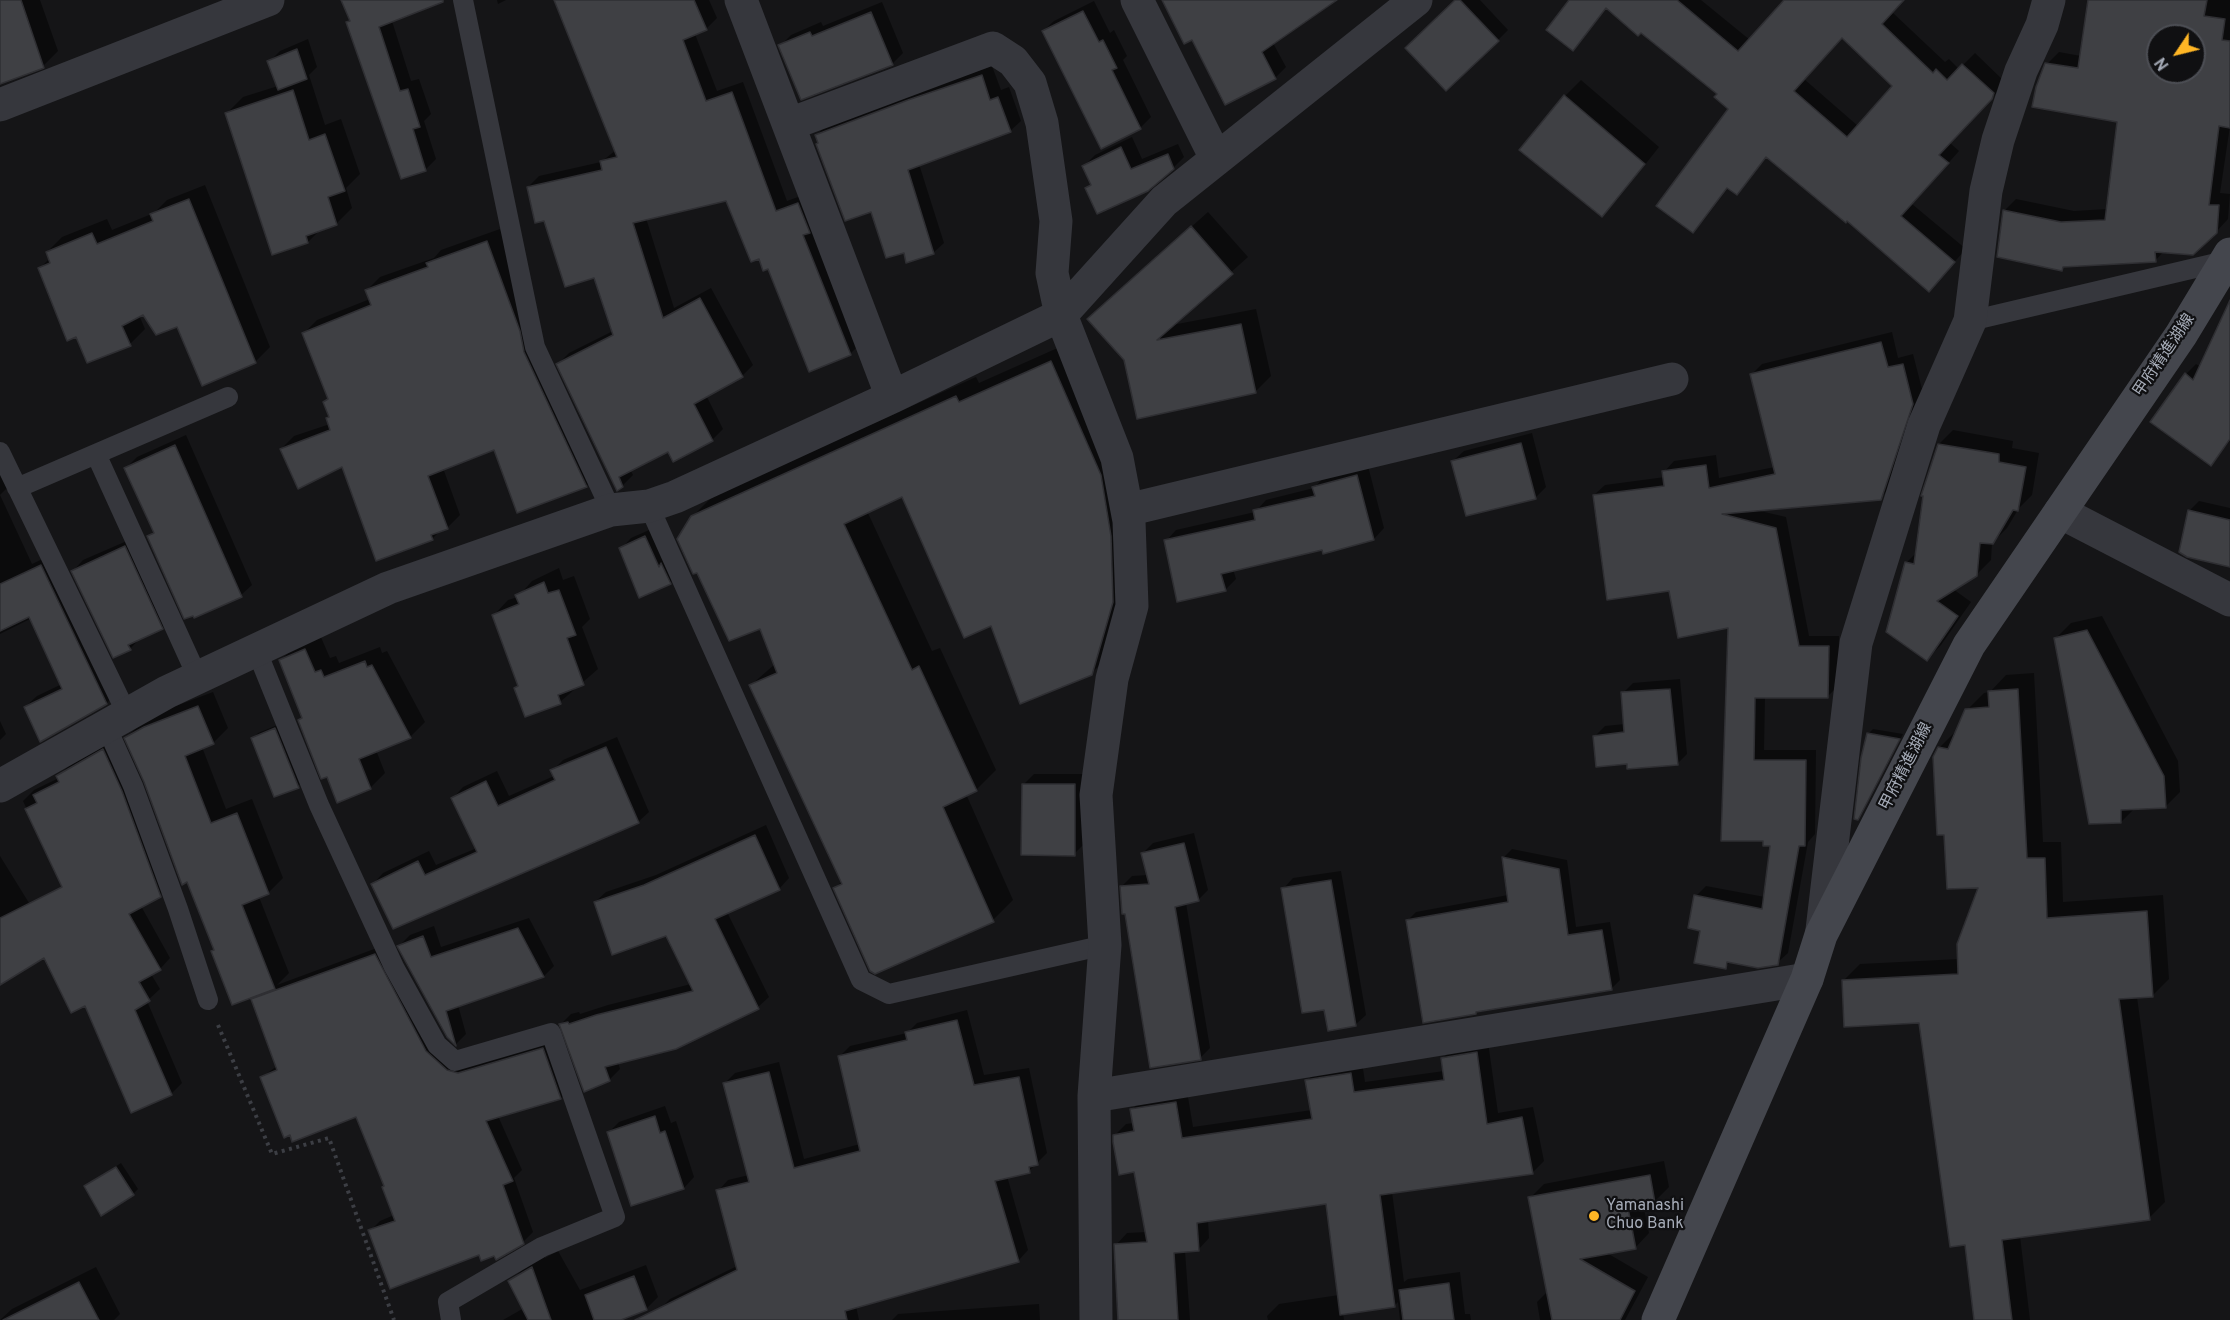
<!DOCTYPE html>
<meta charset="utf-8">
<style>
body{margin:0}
#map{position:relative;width:2230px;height:1320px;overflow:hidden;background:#151517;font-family:Overpass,sans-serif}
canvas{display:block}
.north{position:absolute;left:2146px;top:24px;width:60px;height:60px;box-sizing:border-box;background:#101012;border:2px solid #4c4e54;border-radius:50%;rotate:235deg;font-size:16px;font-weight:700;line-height:24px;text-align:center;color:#a6acb8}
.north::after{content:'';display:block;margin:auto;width:21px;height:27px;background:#ffb625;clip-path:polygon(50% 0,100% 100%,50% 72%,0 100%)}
</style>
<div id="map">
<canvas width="2230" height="1320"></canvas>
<div class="north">N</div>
</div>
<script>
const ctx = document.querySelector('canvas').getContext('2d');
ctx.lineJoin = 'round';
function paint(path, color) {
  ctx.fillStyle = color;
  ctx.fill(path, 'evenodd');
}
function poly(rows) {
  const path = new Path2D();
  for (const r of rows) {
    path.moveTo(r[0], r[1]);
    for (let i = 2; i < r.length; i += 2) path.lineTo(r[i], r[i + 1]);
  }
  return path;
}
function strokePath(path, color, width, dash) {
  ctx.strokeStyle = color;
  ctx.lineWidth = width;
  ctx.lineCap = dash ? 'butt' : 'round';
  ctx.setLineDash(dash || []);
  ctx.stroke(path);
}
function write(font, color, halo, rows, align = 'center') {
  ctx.font = font + ' Overpass,"Noto Sans JP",sans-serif';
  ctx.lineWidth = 4.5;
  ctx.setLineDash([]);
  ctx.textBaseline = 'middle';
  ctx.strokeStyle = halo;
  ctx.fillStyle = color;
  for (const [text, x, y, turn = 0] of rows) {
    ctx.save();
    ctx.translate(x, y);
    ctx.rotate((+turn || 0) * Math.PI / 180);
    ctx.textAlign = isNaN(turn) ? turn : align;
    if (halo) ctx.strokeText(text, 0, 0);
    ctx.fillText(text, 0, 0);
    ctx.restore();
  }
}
paint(poly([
 [0,0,40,0,58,51,43,66,0,82],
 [343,0,424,0,392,21,411,81,419,79,431,114,424,121,436,159,425,170,348,22,351,19],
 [497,0,506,0,498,4],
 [555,0,709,0,717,18,706,29,695,34,717,91,743,82,787,201,809,193,861,343,850,354,760,257,727,199,646,218,674,308,711,288,753,365,742,376,706,395,723,429,712,440,669,450,631,471,633,475,622,486,558,364,569,353,613,331,594,276,545,220,528,187,539,176,601,162,616,150],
 [1170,0,1324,0,1273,43,1286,67,1275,78,1193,38],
 [1457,0,1480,0,1508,30,1498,40],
 [1571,0,1701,0,1750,40,1786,0,1903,0,1892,12,1945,62,1949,59,1959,69,1975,53,2004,81,2003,86,1950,143,1959,151,1912,204,1966,249,1940,278,1847,220,1767,157,1737,193,1729,187,1704,220,1693,231,1730,109,1720,94,1642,31,1607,8,1573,49],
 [1842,36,1894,86,1858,126,1804,79],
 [2089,0,2230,0,2230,126,2220,193,2230,194,2228,219,2216,232,2164,251,2155,261,2066,265,2062,269,2004,211,2016,199,2074,211,2107,209,2119,121,2047,64,2059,52,2081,56],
 [2158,36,2194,36,2194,72,2158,72],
 [1094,1,1110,33,1114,30,1127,56,1123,60,1151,117,1140,128,1043,31,1054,21],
 [882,2,903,53,892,64,780,46,791,35,821,22,823,26],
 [308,39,317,67,309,75,325,125,341,119,360,174,346,188,352,208,336,224,320,230,308,242,227,113,243,97,278,86,269,62,280,51],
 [992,66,1001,90,1009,87,1021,121,1010,131,919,164,944,243,933,253,905,251,820,142,817,135,827,124],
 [1581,80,1659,147,1617,200,1601,215,1565,96],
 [1132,137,1142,159,1178,144,1184,157,1173,168,1087,188,1092,183,1084,166,1095,155],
 [205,185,270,347,255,362,178,325,143,313,139,315,145,329,130,344,77,335,40,268,50,258,47,252,62,237,107,219,112,230,154,213,167,200],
 [1208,212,1248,257,1172,325,1256,309,1271,376,1255,392,1126,359,1105,304],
 [500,229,532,318,599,473,586,486,495,448,443,468,460,515,447,528,440,531,432,539,343,465,281,449,294,436,330,424,328,418,330,416,325,402,329,398,304,333,317,320,370,299,367,290,380,277,434,258,441,250],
 [2230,313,2230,441,2211,464,2186,374,2196,364,2201,367],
 [1892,332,1898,358,1913,354,1923,393,1891,487,1880,498,1756,510,1786,517,1809,636,1839,636,1838,686,1828,696,1765,697,1764,750,1816,750,1815,834,1808,842,1788,953,1777,963,1731,961,1725,967,1702,930,1696,896,1706,886,1765,897,1772,844,1764,844,1730,626,1670,590,1594,495,1605,485,1665,477,1664,472,1674,461,1716,455,1719,478,1775,467,1752,374,1762,364],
 [1071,342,1130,515,1111,653,1091,674,992,624,903,495,867,511,932,651,940,648,996,770,976,790,966,794,1013,900,993,920,835,888,842,881,751,685,775,664,761,627,692,517,713,496,976,377,979,383],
 [1953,430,2013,441,2012,448,2039,453,2032,495,2019,508,2007,528,1992,543,1991,560,1976,575,1953,589,1971,602,1941,645,1927,659,1907,562,1917,552,1939,444],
 [1532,433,1546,487,1535,498,1453,461,1464,451],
 [186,435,252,585,241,595,148,537,155,530,126,468,137,457],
 [1368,466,1384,528,1374,539,1233,569,1236,579,1225,590,1166,541,1176,530,1255,512,1266,500,1314,488,1325,476],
 [0,473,8,487,0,495,32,564,53,554,118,691,107,703,41,740,25,707,37,696,62,684,32,618,0,634],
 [2199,501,2230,508,2230,565,2189,511],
 [656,527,681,572,670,583,621,549,631,538],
 [136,537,172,617,162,628,141,637,130,649,73,571,83,560],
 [559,568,563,580,574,576,590,619,582,627,598,669,560,702,516,688,519,685,494,615,508,600,518,597,532,581],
 [2102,616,2178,761,2180,792,2165,807,2135,808,2121,822,2056,638,2071,623],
 [320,635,330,658,336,656,339,663,380,647,382,653,387,651,425,722,410,737,376,750,385,773,370,788,327,775,299,720,303,717,281,660,296,645],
 [2034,673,2043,842,2061,842,2063,902,2163,895,2169,979,2152,996,2137,997,2165,1202,2149,1218,2020,1236,2030,1320,1976,1320,1966,1243,1920,1022,1843,981,1860,964,1959,959,1981,886,1939,748,1956,731,1967,710,1984,693,1990,692,2006,675],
 [1680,679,1687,754,1677,764,1628,763,1595,736,1605,726,1625,724,1623,693,1633,683],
 [213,692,228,728,213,743,202,747,226,809,252,799,283,878,268,893,259,897,289,973,277,985,385,945,457,1060,553,1039,571,1088,561,1098,498,1116,522,1170,514,1178,533,1232,523,1242,495,1254,480,1253,370,1231,380,1221,394,1215,385,1186,357,1115,262,1077,277,1066,253,1000,260,993,215,949,126,738,141,723,160,712],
 [0,721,6,734,0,740],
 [280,724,303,781,298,786,253,738,258,733],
 [1873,729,1903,734,1862,813,1857,819,1868,734],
 [617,737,649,812,638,822,394,927,373,884,383,873,429,851,436,865,477,848,453,798,463,787,497,771,509,796,554,776,552,771,563,760],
 [114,740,170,885,160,895,141,906,170,958,160,969,151,974,160,989,147,1001,182,1083,171,1094,124,1013,23,801,34,790,59,778,58,776,69,766],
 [1034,774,1085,774,1085,843,1074,854,1024,784],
 [766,825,789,878,779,889,727,912,769,997,758,1007,676,1048,618,1062,620,1069,609,1080,561,1024,571,1014,579,1012,580,1014,608,1005,691,984,667,935,595,902,606,892,656,875],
 [1194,833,1208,890,1198,900,1186,903,1210,1048,1200,1058,1126,912,1122,886,1132,876,1148,875,1143,853,1153,843],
 [1512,849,1567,860,1576,927,1610,922,1620,980,1611,989,1479,1010,1475,1013,1408,920,1416,912,1508,895,1503,858],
 [0,856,55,945,0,983],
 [1341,871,1366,1015,1355,1025,1283,889,1293,878],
 [529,918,554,966,544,976,458,1005,466,1034,456,1044,448,1036,399,946,410,935,434,926,441,947],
 [967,1010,984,1075,1029,1068,1047,1153,1029,1171,1007,1176,1028,1250,1018,1261,856,1306,859,1320,665,1320,660,1309,670,1299,737,1266,718,1191,728,1180,749,1175,725,1083,735,1073,779,1062,804,1159,860,1144,839,1057,850,1046,907,1033,917,1023],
 [1488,1042,1498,1113,1533,1107,1544,1161,1532,1173,1392,1192,1404,1282,1408,1279,1460,1272,1465,1314,1470,1314,1471,1320,1400,1320,1398,1302,1395,1305,1343,1313,1344,1320,1268,1320,1267,1316,1279,1304,1339,1295,1327,1202,1208,1220,1209,1238,1198,1250,1185,1251,1190,1320,1120,1320,1116,1245,1127,1233,1147,1232,1135,1170,1115,1135,1126,1124,1134,1123,1132,1110,1143,1098,1187,1091,1193,1127,1312,1110,1307,1081,1318,1069,1362,1062,1365,1082,1444,1071,1442,1059,1454,1047],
 [665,1106,671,1123,676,1121,694,1177,684,1188,609,1132,619,1122],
 [1664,1161,1669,1187,1655,1201,1643,1203,1649,1233,1635,1248,1607,1253,1648,1277,1625,1320,1540,1320,1537,1302,1548,1291,1530,1198,1544,1184],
 [121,1163,138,1189,133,1194,86,1186],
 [558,1251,580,1290,646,1265,658,1297,646,1309,616,1320,503,1320,524,1308,510,1282,522,1270,545,1256,545,1258],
 [96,1267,120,1314,114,1320,0,1320,12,1309],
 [1039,1304,1040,1320,892,1320,898,1314]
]), '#0007');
const building = poly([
 [0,0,21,0,44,68,0,84,0,0],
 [341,0,443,0,443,2,379,27,400,91,408,89,420,127,413,129,426,171,401,179,346,22,350,21,341,0],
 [554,0,694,0,707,30,683,40,706,101,732,92,776,211,798,203,810,233,803,235,851,355,809,372,768,269,763,271,759,259,751,262,726,201,633,223,663,318,700,298,743,377,694,404,713,441,673,462,668,452,619,477,623,487,617,491,556,364,613,335,594,278,565,287,544,221,535,223,527,187,602,170,600,161,617,157,554,0],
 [1162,0,1337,0,1262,52,1276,79,1225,105,1192,40,1184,44,1162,0],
 [1455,0,1460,0,1499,41,1446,91,1405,48,1455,0],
 [1569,0,1677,0,1738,51,1784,0,1904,0,1882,24,1933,73,1936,69,1947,80,1962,64,1994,93,1992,99,1939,155,1949,163,1901,216,1955,262,1929,292,1847,221,1846,223,1766,157,1737,195,1727,188,1693,233,1656,206,1728,109,1714,97,1717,94,1641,33,1638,36,1606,8,1573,51,1546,30,1569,0],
 [1842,38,1892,86,1847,137,1794,91,1842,38],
 [2088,0,2207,0,2204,16,2225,19,2222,40,2230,41,2230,128,2219,126,2209,205,2219,205,2217,233,2193,255,2155,252,2156,262,2063,267,2062,271,1997,257,2003,210,2061,222,2105,220,2117,122,2032,107,2036,87,2045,63,2078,68,2088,0],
 [2158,36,2194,36,2194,72,2158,72,2158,36],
 [1083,11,1099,42,1103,40,1117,68,1112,70,1141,129,1101,149,1042,31,1083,11],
 [871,12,893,65,801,100,778,45,810,32,812,36,871,12],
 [297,49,307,79,278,90,267,61,297,49],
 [982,75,990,100,998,97,1011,132,908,170,934,254,906,263,904,253,886,258,871,212,845,221,816,144,818,143,815,135,908,100,982,75],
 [293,90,309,140,325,134,345,191,328,197,337,225,306,236,308,243,272,255,225,113,293,90],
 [1564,95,1645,164,1602,217,1519,150,1564,95],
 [1121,147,1131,169,1168,154,1174,169,1148,191,1097,214,1085,188,1091,185,1082,166,1121,147],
 [189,199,256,363,202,386,177,327,156,335,143,315,122,326,131,346,87,363,76,337,67,341,38,268,50,263,46,252,92,233,97,244,153,221,150,214,189,199],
 [1191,226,1233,274,1157,340,1241,324,1256,393,1137,419,1124,360,1087,319,1191,226],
 [487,241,520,331,524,352,587,487,517,513,494,450,428,476,448,529,431,535,433,540,376,561,342,467,298,489,280,449,330,430,326,418,329,417,323,402,328,399,302,333,371,305,365,290,428,267,426,263,487,241],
 [2230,300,2230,439,2211,466,2150,422,2185,373,2193,380,2230,300],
 [1881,342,1888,367,1903,364,1913,404,1881,500,1722,514,1776,528,1799,646,1829,646,1828,698,1755,698,1754,760,1806,760,1805,846,1799,846,1778,965,1758,968,1727,962,1726,969,1694,963,1700,931,1688,928,1694,895,1762,909,1770,846,1763,846,1763,841,1721,841,1728,628,1678,638,1669,591,1607,600,1593,495,1664,486,1662,471,1706,465,1709,488,1775,474,1750,374,1881,342],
 [1051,361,1101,475,1111,536,1113,602,1092,675,1020,704,991,626,964,638,902,497,844,524,912,670,919,666,977,791,943,807,994,922,875,974,870,971,833,888,842,884,749,685,777,673,760,629,729,641,697,573,693,574,677,539,691,516,956,396,959,402,1051,361],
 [1521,443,1536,499,1466,516,1451,461,1521,443],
 [1938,444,1999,454,1999,462,2026,467,2018,511,2013,510,1993,544,1980,543,1977,576,1937,601,1958,616,1927,661,1886,632,1905,562,1914,564,1923,496,1921,496,1938,444],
 [175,445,242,597,194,618,193,616,184,619,147,536,154,533,124,468,175,445],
 [1357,475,1374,540,1323,554,1322,550,1221,574,1226,591,1177,602,1164,540,1255,520,1253,510,1315,496,1312,487,1357,475],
 [2188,510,2230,520,2230,567,2187,557,2179,552,2188,510],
 [645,536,659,567,661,563,671,584,639,598,619,548,645,536],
 [125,546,163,629,128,645,131,650,113,658,71,571,125,546],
 [41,565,107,704,40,742,24,707,62,689,29,617,0,631,0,584,41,565],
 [544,582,548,593,559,590,576,635,567,638,584,685,558,695,561,704,525,717,514,688,518,686,492,615,519,604,515,595,544,582],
 [2087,630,2164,776,2166,808,2121,810,2121,823,2089,824,2054,638,2087,630],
 [305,649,315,672,321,670,324,677,365,661,367,667,372,665,411,738,359,759,371,789,337,803,327,777,321,779,298,720,302,718,279,660,305,649],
 [1670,689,1678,765,1627,769,1627,764,1596,767,1593,736,1624,732,1621,692,1670,689],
 [2018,689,2027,858,2045,858,2047,918,2147,911,2153,997,2119,999,2150,1220,2002,1240,2012,1320,1974,1320,1965,1245,1950,1247,1919,1023,1844,1027,1842,980,1958,974,1957,944,1978,888,1947,889,1944,835,1937,835,1933,757,1938,747,1948,749,1965,709,1989,707,1988,691,2018,689],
 [198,706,214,744,185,756,211,823,237,813,269,894,242,905,275,989,232,1005,211,951,214,950,187,882,182,885,144,782,124,738,144,727,198,706],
 [275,728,299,788,274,797,251,738,275,728],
 [1867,733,1900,739,1858,820,1854,819,1861,758,1867,733],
 [606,747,639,823,393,929,371,884,418,861,425,875,477,852,451,798,486,781,498,806,555,780,550,770,606,747],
 [103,749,122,791,161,897,129,914,161,970,139,982,150,1001,135,1010,172,1095,131,1113,85,1006,71,1013,44,958,0,985,0,918,62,887,25,809,37,803,33,795,59,782,56,776,103,749],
 [1022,784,1075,784,1075,856,1021,855,1022,784],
 [755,835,780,890,715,919,759,1009,676,1049,605,1067,610,1081,584,1092,559,1024,568,1022,569,1024,596,1015,693,991,666,936,612,955,594,902,644,885,755,835],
 [1184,843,1199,901,1175,907,1201,1060,1150,1068,1125,914,1122,914,1120,886,1149,884,1141,853,1184,843],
 [1502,857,1559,869,1568,935,1602,930,1612,990,1476,1012,1476,1014,1423,1023,1406,920,1508,902,1502,857],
 [1331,880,1356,1026,1328,1031,1324,1010,1302,1013,1281,888,1331,880],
 [518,928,544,977,446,1011,456,1046,447,1037,397,946,423,936,431,957,518,928],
 [375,954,426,1051,447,1070,458,1073,543,1048,561,1099,486,1121,513,1181,503,1185,524,1244,496,1260,494,1256,481,1261,479,1255,390,1289,368,1230,395,1221,382,1187,384,1186,356,1117,292,1142,290,1135,284,1138,260,1077,277,1070,251,999,375,954],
 [957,1020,974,1085,1019,1077,1038,1165,1029,1167,1030,1173,995,1181,1019,1262,845,1311,847,1320,635,1320,737,1270,716,1190,749,1182,723,1083,769,1072,794,1168,860,1151,838,1056,907,1040,905,1032,957,1020],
 [1477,1052,1487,1124,1522,1117,1533,1174,1380,1195,1395,1307,1340,1315,1326,1204,1197,1223,1199,1251,1174,1253,1178,1320,1118,1320,1114,1244,1147,1242,1134,1172,1119,1175,1113,1142,1113,1135,1134,1131,1130,1109,1176,1102,1182,1138,1312,1119,1305,1080,1351,1073,1354,1092,1444,1080,1441,1058,1477,1052],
 [655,1116,660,1133,665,1131,684,1189,631,1206,607,1132,655,1116],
 [116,1167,134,1195,101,1216,84,1186,116,1167],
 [1650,1175,1655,1203,1628,1208,1636,1249,1580,1259,1635,1291,1620,1320,1552,1320,1528,1197,1650,1175],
 [532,1267,551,1320,528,1320,508,1281,532,1267],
 [634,1276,647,1310,621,1320,594,1320,585,1295,634,1276],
 [79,1282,99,1320,3,1320,79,1282],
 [1449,1283,1454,1320,1403,1320,1399,1290,1449,1283]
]);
paint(building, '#3f4044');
strokePath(building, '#2f2f33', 1.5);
strokePath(poly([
 [218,1025,272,1154,329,1138,394,1320]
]), '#3c3e44', 4, [3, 4.5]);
strokePath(poly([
 [463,0,535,347,611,510],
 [1970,321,2225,261],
 [0,452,127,714],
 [96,454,198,678],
 [17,488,228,397],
 [649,506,861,980,889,994,1105,945],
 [256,649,319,805,394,967,437,1045,455,1061,551,1033,615,1217,542,1247,448,1302,451,1320],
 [106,726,133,786,178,909,208,1000]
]), '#36373d', 20);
strokePath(poly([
 [741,0,892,397],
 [1137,0,1216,158],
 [0,105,268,0],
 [790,124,993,48,1013,61,1030,83,1042,123,1056,221,1052,273,1061,315,1117,458,1129,521,1132,606,1112,679,1096,795,1105,945,1094,1096,1096,1320],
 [1127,510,1672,379],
 [2060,512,2230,600],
 [0,786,167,692,388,588,611,510,649,506,675,497,892,397,1061,315,1164,201,1416,0],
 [1822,930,1856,643,1924,425,1970,321,1986,191,1998,140,2021,71,2042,25,2049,0],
 [1094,1096,1807,979]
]), '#36373d', 33);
strokePath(poly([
 [1658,1320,1807,979,1821,935,1969,645,2181,335,2230,254]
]), '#44464d', 33);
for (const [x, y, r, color] of [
 [1594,1216,6,"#ffb625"]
]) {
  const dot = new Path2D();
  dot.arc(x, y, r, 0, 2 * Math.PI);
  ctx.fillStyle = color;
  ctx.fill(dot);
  strokePath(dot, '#101012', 2);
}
write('16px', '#a6acb8', '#101012', [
 ["甲府精進湖線",2165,356,-56],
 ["甲府精進湖線",1907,767,-63]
]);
write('16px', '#a6acb8', '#101012', [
 ["Yamanashi",1606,1207],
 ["Chuo Bank",1606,1225]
], 'left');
</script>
